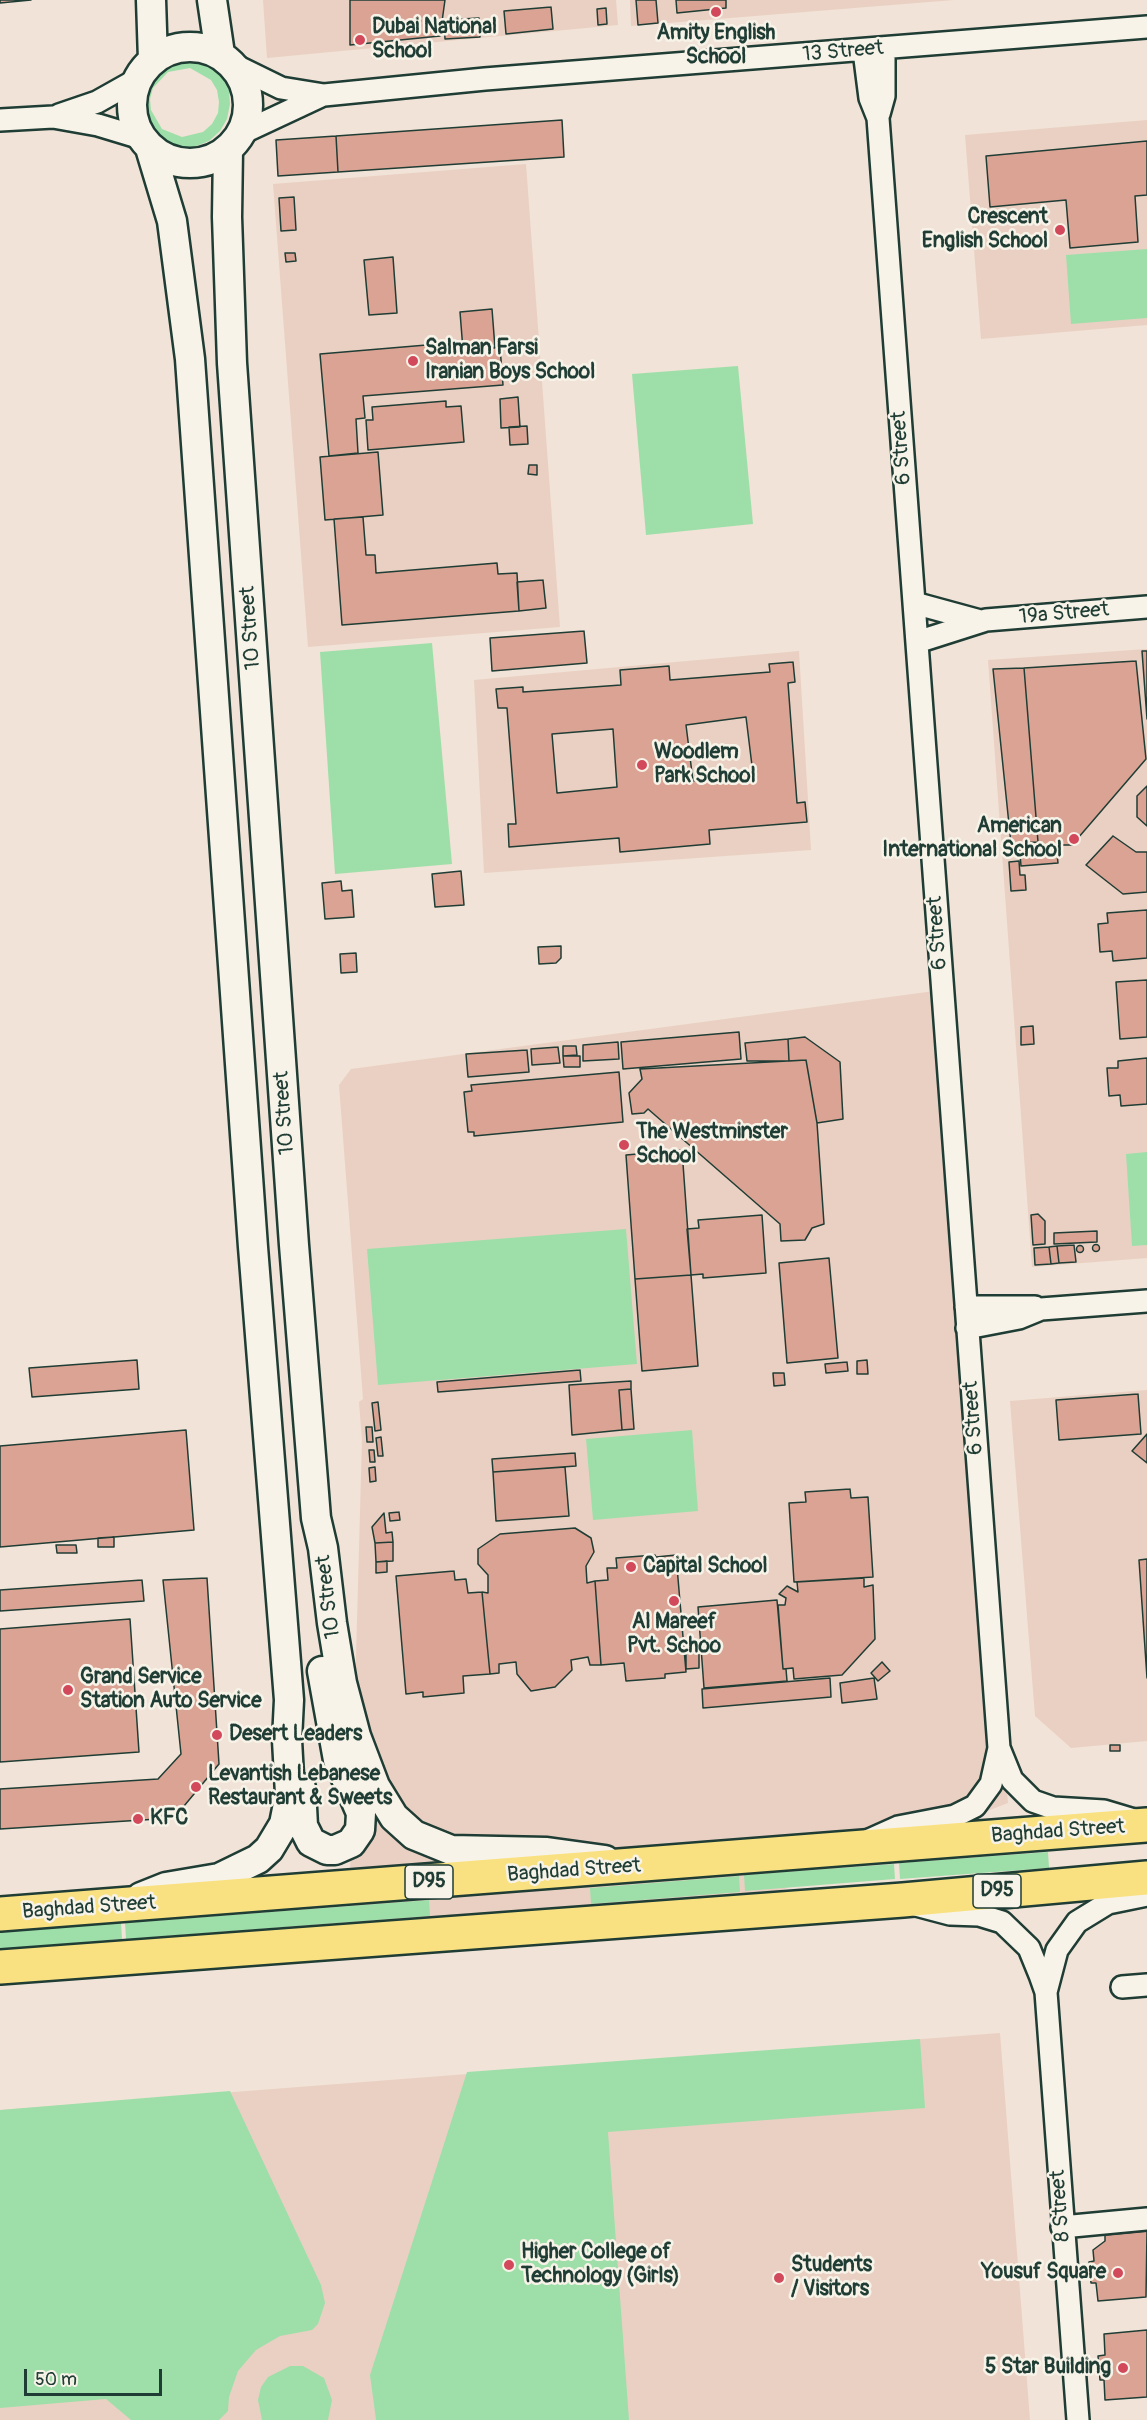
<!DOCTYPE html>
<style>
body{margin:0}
#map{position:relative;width:1147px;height:2420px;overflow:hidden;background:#f1e3d7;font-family:Pangolin,sans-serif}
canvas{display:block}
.scale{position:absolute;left:24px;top:2369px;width:138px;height:27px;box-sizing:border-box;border:3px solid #1f3d34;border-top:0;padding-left:8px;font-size:18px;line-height:21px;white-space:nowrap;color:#1f3d34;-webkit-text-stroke:4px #f7f3e8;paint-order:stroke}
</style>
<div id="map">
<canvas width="1147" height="2420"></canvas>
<div class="scale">50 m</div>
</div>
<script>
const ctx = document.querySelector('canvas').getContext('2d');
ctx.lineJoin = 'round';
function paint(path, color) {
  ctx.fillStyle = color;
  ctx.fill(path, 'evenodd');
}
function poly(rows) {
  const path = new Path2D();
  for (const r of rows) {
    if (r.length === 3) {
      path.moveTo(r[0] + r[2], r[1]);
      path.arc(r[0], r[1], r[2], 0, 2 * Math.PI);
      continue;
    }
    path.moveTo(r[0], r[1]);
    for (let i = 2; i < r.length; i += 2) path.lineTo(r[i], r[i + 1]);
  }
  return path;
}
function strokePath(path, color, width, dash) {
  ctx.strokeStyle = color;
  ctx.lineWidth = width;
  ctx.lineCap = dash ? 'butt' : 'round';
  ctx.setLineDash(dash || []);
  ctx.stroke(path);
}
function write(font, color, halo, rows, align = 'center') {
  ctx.font = font + ' Pangolin,sans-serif';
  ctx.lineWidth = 5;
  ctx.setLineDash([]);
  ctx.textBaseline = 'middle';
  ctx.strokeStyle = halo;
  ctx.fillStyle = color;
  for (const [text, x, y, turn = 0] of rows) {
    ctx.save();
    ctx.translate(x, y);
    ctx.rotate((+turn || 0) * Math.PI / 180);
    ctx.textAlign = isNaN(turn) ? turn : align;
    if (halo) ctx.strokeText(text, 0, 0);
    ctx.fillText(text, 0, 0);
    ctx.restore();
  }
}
paint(poly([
 [263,0,616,0,618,25,267,58],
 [630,0,954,0,631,26],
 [1147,120,1147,325,981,339,965,135],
 [526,164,560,627,308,647,273,184],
 [1147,649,1147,1258,1032,1267,988,660],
 [799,651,811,850,484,873,474,680],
 [942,990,1008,1803,712,1917,348,1946,362,1440,359,1402,363,1399,339,1085,351,1069],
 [1147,1390,1147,1741,1071,1748,1035,1716,1010,1401],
 [1000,2033,1030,2420,0,2420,0,2110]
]), '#ead0c3');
paint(poly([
 [187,56,201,59,214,66,223,77,229,90,230,104,227,119,220,131,209,141,194,147,179,148,163,143,151,134,142,121,138,105,140,89,147,75,158,64,173,57],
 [190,68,211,80,217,90,219,102,218,113,212,124,203,132,182,137,162,129,151,110,150,99,153,88,168,72],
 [1147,249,1147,318,1071,324,1066,255],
 [738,366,753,524,646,535,632,374],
 [432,643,452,864,335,874,320,652],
 [1147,1152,1147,1245,1132,1246,1126,1154],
 [626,1229,637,1364,378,1385,367,1249],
 [692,1430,698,1511,593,1520,586,1439],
 [1048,1852,1049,1868,900,1879,899,1863],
 [894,1864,895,1879,745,1891,744,1875],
 [739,1876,740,1892,591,1904,590,1888],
 [429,1900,430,1916,126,1939,125,1923],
 [121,1923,122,1939,0,1949,0,1932],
 [920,2039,925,2108,608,2132,629,2420,376,2420,370,2375,467,2072],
 [230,2091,321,2285,325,2303,318,2324,312,2330,280,2336,256,2350,238,2371,229,2397,228,2411,219,2420,131,2420,106,2399,0,2408,0,2110],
 [290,2366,303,2366,324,2378,332,2400,328,2420,262,2420,258,2400,261,2387,268,2377]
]), '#9edfa9');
const building = poly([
 [0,0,31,0,0,3,0,0],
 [350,0,445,0,440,36,350,45,350,0],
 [636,0,656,0,658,23,638,25,636,0],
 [676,0,726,0,726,8,677,13,676,0],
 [551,7,553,29,506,34,504,11,551,7],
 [606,8,607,24,598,25,597,9,606,8],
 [479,18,480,37,445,39,444,20,479,18],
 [562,120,564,157,338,172,336,136,562,120],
 [336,136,338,172,278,176,276,140,336,136],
 [1147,141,1147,195,1135,196,1138,242,1070,248,1066,200,990,207,986,156,1147,141],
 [294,197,296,230,281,231,279,198,294,197],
 [285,253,295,253,296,261,286,262,285,253],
 [393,257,397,313,369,315,364,260,393,257],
 [492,309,495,348,463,350,460,312,492,309],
 [462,342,463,350,500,347,503,385,363,396,365,418,356,419,358,453,329,456,320,354,462,342],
 [518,397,520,427,501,428,500,399,518,397],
 [446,401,446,407,461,406,464,442,368,450,366,420,373,420,372,407,446,401],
 [527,426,528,444,510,445,509,427,527,426],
 [378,452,383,515,325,520,320,457,378,452],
 [529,465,537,465,537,475,528,474,529,465],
 [363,517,366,555,375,555,376,573,497,563,498,574,517,573,519,611,342,625,334,519,363,517],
 [543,580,546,608,519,611,517,582,543,580],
 [584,631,587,663,492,671,490,638,584,631],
 [1142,651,1147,651,1147,719,1142,651],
 [1136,661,1146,759,1072,845,1056,845,1058,863,1021,866,1019,843,1038,842,1024,668,1136,661],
 [793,662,795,682,788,683,797,803,805,802,807,822,709,830,710,844,620,852,619,838,509,847,508,824,516,824,507,708,498,708,496,689,523,687,523,692,621,685,620,670,669,666,670,680,770,672,769,664,793,662],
 [746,717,753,774,693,781,686,725,746,717],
 [613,729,617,787,557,793,552,734,613,729],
 [1024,668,1038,842,1011,844,993,669,1024,668],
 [1147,786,1147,826,1137,817,1137,796,1147,786],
 [1113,836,1136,852,1147,852,1147,892,1123,894,1086,865,1113,836],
 [1019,861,1020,875,1025,875,1026,890,1011,891,1009,862,1019,861],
 [461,871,464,905,435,907,432,874,461,871],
 [341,881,342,891,352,890,354,917,325,919,322,883,341,881],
 [1147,910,1147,958,1113,961,1112,951,1100,952,1098,924,1108,923,1107,913,1147,910],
 [561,946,561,958,556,963,539,964,538,947,561,946],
 [356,953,357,972,341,973,340,954,356,953],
 [1147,980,1147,1037,1120,1039,1116,982,1147,980],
 [1033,1026,1034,1044,1021,1045,1021,1027,1033,1026],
 [739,1032,741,1059,623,1069,621,1042,739,1032],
 [805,1037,840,1062,843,1119,817,1123,806,1060,789,1061,788,1039,805,1037],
 [788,1039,789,1061,747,1061,745,1043,788,1039],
 [618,1042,619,1059,583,1061,583,1045,618,1042],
 [563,1046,576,1046,577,1055,563,1056,563,1046],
 [558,1047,560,1063,532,1065,531,1049,558,1047],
 [527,1050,529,1072,468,1077,466,1054,527,1050],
 [563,1056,580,1056,580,1067,564,1067,563,1056],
 [1147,1058,1147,1104,1121,1106,1120,1095,1109,1096,1107,1068,1118,1068,1118,1061,1147,1058],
 [806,1060,817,1123,824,1224,812,1228,805,1240,781,1241,780,1224,648,1109,644,1113,632,1114,629,1093,642,1079,640,1069,806,1060],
 [619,1072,623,1122,474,1136,474,1132,468,1132,464,1092,472,1091,471,1085,619,1072],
 [682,1150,691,1275,635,1279,626,1155,682,1150],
 [1038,1214,1045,1221,1045,1244,1033,1245,1031,1215,1038,1214],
 [762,1215,766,1273,703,1278,703,1274,691,1275,687,1229,699,1228,698,1220,762,1215],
 [1097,1231,1097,1242,1054,1244,1054,1233,1097,1231],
 [1096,1248,3.5],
 [1074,1245,1076,1262,1059,1263,1057,1246,1074,1245],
 [1080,1249,3.5],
 [1057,1246,1059,1263,1051,1264,1049,1247,1057,1246],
 [1049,1247,1051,1264,1035,1265,1034,1248,1049,1247],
 [829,1258,838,1358,787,1363,779,1263,829,1258],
 [691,1275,698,1366,642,1371,635,1279,691,1275],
 [137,1360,139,1389,32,1397,29,1368,137,1360],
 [867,1360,868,1374,857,1374,857,1361,867,1360],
 [847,1362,848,1371,826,1373,825,1364,847,1362],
 [580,1370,581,1381,438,1392,437,1382,580,1370],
 [773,1373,784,1373,785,1385,774,1386,773,1373],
 [631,1381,631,1389,619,1390,622,1430,572,1435,569,1385,631,1381],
 [631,1389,634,1429,622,1430,619,1390,631,1389],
 [1138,1394,1141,1434,1059,1440,1056,1400,1138,1394],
 [378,1402,381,1430,375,1431,372,1403,378,1402],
 [366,1427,372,1427,373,1442,367,1442,366,1427],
 [186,1430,194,1530,0,1547,0,1446,186,1430],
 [1147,1434,1147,1463,1132,1451,1147,1434],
 [381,1437,383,1456,378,1456,376,1438,381,1437],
 [369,1450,374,1450,375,1462,370,1462,369,1450],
 [575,1453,576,1466,493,1472,492,1459,575,1453],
 [375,1467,376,1481,370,1482,369,1468,375,1467],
 [565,1467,569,1516,496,1521,493,1472,565,1467],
 [850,1489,851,1498,868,1497,873,1577,794,1582,789,1503,806,1502,805,1492,850,1489],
 [399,1512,400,1520,390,1521,389,1513,399,1512],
 [384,1513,386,1533,392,1532,393,1542,375,1543,372,1527,384,1513],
 [575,1528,591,1538,594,1552,586,1566,587,1583,595,1581,601,1665,590,1665,588,1657,571,1660,572,1670,555,1687,531,1691,517,1674,516,1662,499,1664,499,1673,490,1674,482,1592,488,1593,488,1575,478,1564,478,1549,500,1534,575,1528],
 [114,1537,114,1547,98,1547,98,1538,114,1537],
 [393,1542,393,1561,376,1562,375,1543,393,1542],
 [56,1545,76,1545,77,1553,57,1553,56,1545],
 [655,1555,656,1557,676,1555,686,1672,665,1674,665,1678,626,1681,624,1663,601,1665,595,1581,608,1580,607,1568,617,1568,616,1558,655,1555],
 [1147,1559,1147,1678,1139,1560,1147,1559],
 [387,1561,387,1572,376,1573,376,1562,387,1561],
 [454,1571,455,1580,466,1579,468,1593,482,1592,490,1674,463,1676,464,1693,423,1697,423,1692,406,1694,396,1576,454,1571],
 [207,1578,219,1764,174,1818,0,1829,0,1789,158,1779,181,1754,163,1580,207,1578],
 [864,1578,864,1587,873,1585,875,1639,842,1675,794,1679,793,1668,783,1669,778,1605,785,1605,786,1598,779,1594,787,1586,798,1592,797,1582,864,1578],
 [142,1580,144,1601,0,1611,0,1590,142,1580],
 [777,1600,783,1669,786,1669,787,1681,704,1688,698,1607,777,1600],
 [130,1619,139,1752,0,1762,0,1629,130,1619],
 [699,1652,699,1668,686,1669,686,1653,699,1652],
 [882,1662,890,1671,878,1681,871,1673,882,1662],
 [830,1678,831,1697,703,1708,702,1689,830,1678],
 [874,1678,877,1699,842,1703,840,1683,874,1678],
 [1110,1745,1120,1745,1120,1751,1110,1751,1110,1745],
 [1147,2231,1146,2297,1098,2301,1096,2283,1091,2283,1089,2262,1094,2261,1093,2250,1105,2241,1105,2235,1147,2231],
 [1147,2330,1147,2397,1105,2400,1104,2380,1100,2380,1098,2356,1105,2355,1104,2334,1147,2330]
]);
paint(building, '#dba394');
strokePath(building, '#1f3d34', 1.5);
const street = poly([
 [864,51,870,98,878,118,999,1748,991,1784,975,1806,955,1816,898,1827,869,1840],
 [232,64,281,88,324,95,485,79,1147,27],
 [879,114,884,96,884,49],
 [59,115,97,102,138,79],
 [0,120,53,117,98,125,141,138],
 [242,133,321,96],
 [914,603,980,621],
 [917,642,986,620,1147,607],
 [966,1307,1035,1307],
 [967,1328,1019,1318,1041,1309,1147,1301],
 [999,1748,1012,1780,1033,1801,1053,1808,1104,1811,1134,1820],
 [916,1905,950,1914,979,1915,1002,1922,1029,1948,1040,1975,1046,1992,1078,2420],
 [1122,1987,1147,1985],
 [1046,1992,1057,1950,1077,1922,1108,1903,1147,1895],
 [1062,2227,1147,2219]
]);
const secondary = poly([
 [151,0,153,60],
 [212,0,220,54],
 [190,105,58],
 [228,149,227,217,232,363,294,1245,316,1518,323,1548,332,1623,342,1683,356,1736,375,1786,394,1817,414,1835,451,1850,547,1852,605,1860],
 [301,1788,303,1826,311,1842,327,1850,335,1850,351,1843,360,1830,361,1813,338,1760,322,1671],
 [141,1897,166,1887,219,1878,258,1859,269,1849,284,1824,290,1794,287,1740,289,1700,253,1247,190,359,172,221,150,148]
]);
const primary = poly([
 [0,1914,1147,1825],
 [0,1967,903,1900,1147,1878]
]);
strokePath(street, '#1f3d34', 26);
strokePath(secondary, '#1f3d34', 33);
strokePath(primary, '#1f3d34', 38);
strokePath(street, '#f7f3e8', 21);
strokePath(secondary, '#f7f3e8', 28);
strokePath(primary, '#f9e181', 33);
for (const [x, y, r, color] of [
 [716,12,6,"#d1495b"],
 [360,40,6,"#d1495b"],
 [1060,230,6,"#d1495b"],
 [413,361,6,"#d1495b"],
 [642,765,6,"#d1495b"],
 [1074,839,6,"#d1495b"],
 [624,1145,6,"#d1495b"],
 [631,1567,6,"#d1495b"],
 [674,1601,6,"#d1495b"],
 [68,1690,6,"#d1495b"],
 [217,1735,6,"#d1495b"],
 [196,1787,6,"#d1495b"],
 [138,1819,6,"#d1495b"],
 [509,2265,6,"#d1495b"],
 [1118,2273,6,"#d1495b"],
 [779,2278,6,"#d1495b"],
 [1123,2368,6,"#d1495b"]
]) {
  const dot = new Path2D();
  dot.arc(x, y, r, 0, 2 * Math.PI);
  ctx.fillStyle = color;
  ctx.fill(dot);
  strokePath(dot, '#f7f3e8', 2);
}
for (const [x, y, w] of [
 [429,1882,48],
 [997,1891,48]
]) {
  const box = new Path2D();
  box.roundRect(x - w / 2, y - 17, w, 34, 4.5);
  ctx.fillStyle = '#f7f3e8';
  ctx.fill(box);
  strokePath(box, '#1f3d34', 1.5);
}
write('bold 20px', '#1f3d34', null, [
 ["D95",429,1882],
 ["D95",997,1891]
]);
write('bold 21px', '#1f3d34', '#f7f3e8', [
 ["Dubai National",372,28],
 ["School",372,52],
 ["Amity English",716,34,"center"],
 ["School",716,58,"center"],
 ["Crescent",1048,218,"right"],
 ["English School",1048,242,"right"],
 ["Salman Farsi",425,349],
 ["Iranian Boys School",425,373],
 ["Woodlem",654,753],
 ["Park School",654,777],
 ["American",1062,827,"right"],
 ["International School",1062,851,"right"],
 ["The Westminster",636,1133],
 ["School",636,1157],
 ["Capital School",643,1567],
 ["Al Mareef",674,1623,"center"],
 ["Pvt. Schoo",674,1647,"center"],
 ["Grand Service",80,1678],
 ["Station Auto Service",80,1702],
 ["Desert Leaders",229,1735],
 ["Levantish Lebanese",208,1775],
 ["Restaurant & Sweets",208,1799],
 ["KFC",150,1819],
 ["Higher College of",521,2253],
 ["Technology (Girls)",521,2277],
 ["Students",791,2266],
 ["/ Visitors",791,2290],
 ["Yousuf Square",1106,2273,"right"],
 ["5 Star Building",1111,2368,"right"]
], 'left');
write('21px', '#1f3d34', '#f7f3e8', [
 ["13 Street",843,52,-5],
 ["6 Street",902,448,-94],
 ["19a Street",1064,614,-5],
 ["10 Street",251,628,-94],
 ["6 Street",938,933,-94],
 ["10 Street",285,1113,-94],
 ["6 Street",974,1418,-94],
 ["10 Street",329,1597,-97],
 ["Baghdad Street",1058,1832,-4],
 ["Baghdad Street",574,1871,-4],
 ["Baghdad Street",89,1908,-4],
 ["8 Street",1061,2206,-94]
]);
</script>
